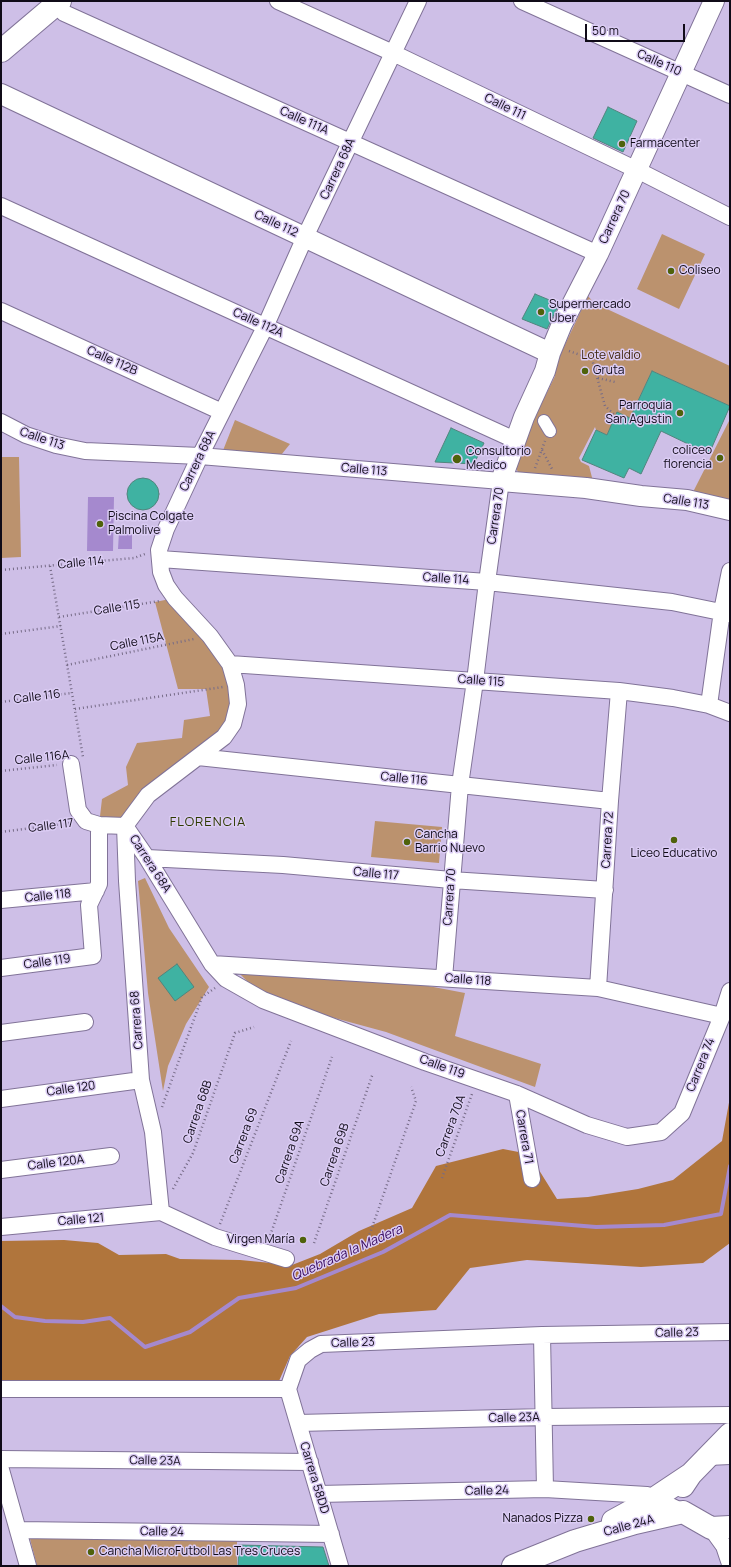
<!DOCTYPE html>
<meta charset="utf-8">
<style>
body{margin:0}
#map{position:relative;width:731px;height:1567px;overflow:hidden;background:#cebfe7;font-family:Manrope,sans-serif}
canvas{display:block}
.frame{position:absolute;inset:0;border:2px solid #100b18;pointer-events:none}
.scale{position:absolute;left:585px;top:24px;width:100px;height:18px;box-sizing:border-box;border:2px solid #100b18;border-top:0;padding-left:5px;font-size:12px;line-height:14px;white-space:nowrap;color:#100b18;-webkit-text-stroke:3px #dbccf4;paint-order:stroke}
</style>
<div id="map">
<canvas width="731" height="1567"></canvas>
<div class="frame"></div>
<div class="scale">50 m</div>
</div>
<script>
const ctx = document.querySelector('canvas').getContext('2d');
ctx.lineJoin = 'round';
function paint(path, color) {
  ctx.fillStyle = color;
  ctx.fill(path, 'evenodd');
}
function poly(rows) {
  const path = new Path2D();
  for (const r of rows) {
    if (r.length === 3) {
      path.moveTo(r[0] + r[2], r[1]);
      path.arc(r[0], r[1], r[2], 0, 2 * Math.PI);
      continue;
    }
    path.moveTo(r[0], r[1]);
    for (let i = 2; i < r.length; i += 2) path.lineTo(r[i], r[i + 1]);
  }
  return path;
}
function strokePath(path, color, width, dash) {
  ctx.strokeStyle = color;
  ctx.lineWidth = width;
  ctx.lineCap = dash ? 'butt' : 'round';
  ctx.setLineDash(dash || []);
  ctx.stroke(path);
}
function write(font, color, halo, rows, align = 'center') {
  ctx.font = font + ' Manrope,sans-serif';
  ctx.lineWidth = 3;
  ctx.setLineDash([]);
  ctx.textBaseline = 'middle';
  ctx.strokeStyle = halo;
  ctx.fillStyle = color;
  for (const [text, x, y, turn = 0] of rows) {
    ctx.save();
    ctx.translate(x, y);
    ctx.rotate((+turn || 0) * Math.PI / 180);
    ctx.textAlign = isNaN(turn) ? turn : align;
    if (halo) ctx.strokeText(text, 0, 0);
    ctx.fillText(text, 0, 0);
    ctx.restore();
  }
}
paint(poly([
 [662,234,705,254,679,309,637,289],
 [588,296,594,303,730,366,730,406,652,371,630,418,616,416,607,435,596,430,595,427,579,458,581,462,589,466,594,485,520,476,514,464,523,441,555,376,551,374],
 [730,419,730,504,691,496],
 [235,420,290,444,277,460,222,453],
 [1,457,19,457,21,557,1,558],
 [175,598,226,669,233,697,227,724,125,826,99,825,102,799,128,785,126,767,137,743,182,738,184,720,210,716,206,689,178,689,155,602],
 [375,821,442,827,439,863,371,857],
 [145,878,169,928,209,987,186,1024,168,1066,163,1091,148,993,138,881],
 [240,974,423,985,465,993,455,1036,541,1064,535,1087,386,1032,305,1010,254,988],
 [29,1535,237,1540,237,1566,37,1566]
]), '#bb926e');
paint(poly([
 [730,1097,730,1243,703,1263,641,1267,527,1260,470,1268,436,1310,379,1314,307,1337,290,1356,279,1381,1,1381,1,1241,64,1240,98,1243,119,1255,166,1254,180,1259,240,1260,292,1265,320,1254,359,1231,412,1208,436,1166,503,1149,529,1154,557,1199,588,1197,638,1189,673,1180,722,1141]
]), '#b0753c');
paint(poly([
 [88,497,114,497,113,551,87,551],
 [119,532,132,532,132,549,118,549]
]), '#a589ce');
strokePath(poly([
 [1,1306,15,1317,45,1321,83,1322,110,1318,145,1347,190,1332,239,1298,296,1288,383,1252,450,1215,596,1227,664,1225,721,1214,730,1166]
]), '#a589ce', 4);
const building = poly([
 [608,107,637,121,623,152,593,138,608,107],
 [535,294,559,304,547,329,522,319,535,294],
 [652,371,730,406,709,454,661,431,641,474,629,468,624,478,582,460,596,430,607,435,617,412,630,418,652,371],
 [451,428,484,443,474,464,435,462,451,428],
 [143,494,16],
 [177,964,194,987,175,1001,158,978,177,964],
 [239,1545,323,1547,329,1566,238,1566,239,1545]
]);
paint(building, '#3fb2a2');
strokePath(building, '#51857d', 1);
const pedestrian = poly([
 [544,421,550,431]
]);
const minor = poly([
 [278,1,393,53,637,170,730,217],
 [522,1,730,95],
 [56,4,64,13,598,254],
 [1,206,515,440],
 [1,311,222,412],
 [1,422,26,435,56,445,85,451,200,456,501,481,487,582,475,681,460,785,444,978],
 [160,559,487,582,672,602,730,614],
 [230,664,619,691,673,698,709,705,730,713],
 [709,705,722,611,730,571],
 [198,757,610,801],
 [71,764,78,810,86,821,99,825,125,826],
 [125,826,148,795,224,737,233,724,238,704,236,685,230,664,210,636,175,598,166,585,161,572,159,550,166,529,200,456,265,327,305,237,418,1],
 [125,826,147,858,212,964,226,979,263,1000,425,1062,517,1094,587,1125,627,1137,661,1132,682,1113,722,1016,730,991],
 [125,826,127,881,141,1080,153,1132,161,1212],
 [147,858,283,865,451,880,605,890],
 [1,900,96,891],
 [212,964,598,988,722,1016],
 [1,968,93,956,89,905,99,884,99,825],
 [598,988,610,801,619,691],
 [1,1033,85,1022],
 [517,1094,532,1179],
 [1,1099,141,1080],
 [1,1170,111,1156],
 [1,1227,161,1212,215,1237,286,1259],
 [542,1335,545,1489],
 [1,1389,288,1389,298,1360,310,1350,321,1344,542,1335,730,1332],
 [288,1389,340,1566],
 [298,1423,545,1417,730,1415],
 [708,1457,730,1456],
 [1,1459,310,1462],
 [1,1470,28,1566],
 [319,1494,545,1489,647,1495,683,1512],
 [711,1528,724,1546,730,1564],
 [18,1530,331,1534]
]);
const tertiary = poly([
 [714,1,598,254,562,324,550,353,545,371,524,417,501,481,586,488,641,496,687,500,730,510],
 [1,94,550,353]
]);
const secondary = poly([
 [1,51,60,1],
 [683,1486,691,1474,730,1434],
 [683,1512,711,1528,730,1527],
 [613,1521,655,1498,691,1474],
 [513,1566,575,1541,635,1523,683,1512]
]);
strokePath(pedestrian, '#817398', 14);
strokePath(minor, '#817398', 18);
strokePath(tertiary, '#817398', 22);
strokePath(secondary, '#817398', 24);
strokePath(poly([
 [569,351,592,359,605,406,616,416],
 [598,378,615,382],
 [542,450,552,469],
 [535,468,545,441],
 [50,566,83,757],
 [1,570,134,558,145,554],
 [59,617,160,601],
 [1,634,61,626],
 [67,665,194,639],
 [1,702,72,693],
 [75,709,223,687],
 [1,771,57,765],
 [1,832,70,823],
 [162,1107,202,997,215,988],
 [442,1178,472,1094],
 [173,1189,193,1153,235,1033,254,1027],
 [220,1224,291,1041],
 [269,1239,332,1057],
 [367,1242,416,1101,411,1087],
 [314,1243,373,1073]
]), '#766b87', 2.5, [1, 3]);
strokePath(pedestrian, '#fff', 12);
strokePath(minor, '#fff', 16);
strokePath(tertiary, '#fff', 20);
strokePath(secondary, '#fff', 22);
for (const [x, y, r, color] of [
 [622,144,4,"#4f620b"],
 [671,271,4,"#4f620b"],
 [541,312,4,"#4f620b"],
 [585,371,4,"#4f620b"],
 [680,413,4,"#4f620b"],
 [720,458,4,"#4f620b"],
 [457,459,5,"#4f620b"],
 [100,524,4,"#4f620b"],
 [674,840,4,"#4f620b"],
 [407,842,4,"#4f620b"],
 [303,1240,4,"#4f620b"],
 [591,1519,4,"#4f620b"],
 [91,1552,4,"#4f620b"]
]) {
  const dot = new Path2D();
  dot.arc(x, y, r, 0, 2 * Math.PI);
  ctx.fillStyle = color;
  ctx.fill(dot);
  strokePath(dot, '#dbccf4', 1.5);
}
write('12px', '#100b18', '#dbccf4', [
 ["Calle 110",659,63,24],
 ["Calle 111",505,107,26],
 ["Calle 111A",304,121,24],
 ["Carrera 68A",338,169,-65],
 ["Carrera 70",615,217,-65],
 ["Calle 112",276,224,25],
 ["Calle 112A",258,323,24],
 ["Calle 112B",112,361,24],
 ["Calle 113",42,439,19],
 ["Carrera 68A",198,461,-64],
 ["Calle 113",364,470,5],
 ["Calle 113",686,502,9],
 ["Carrera 70",496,516,-82],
 ["Calle 114",81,563,-5],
 ["Calle 114",446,579,4],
 ["Calle 115",117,608,-9],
 ["Calle 115A",137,642,-11],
 ["Calle 115",481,681,4],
 ["Calle 116",37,697,-7],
 ["Calle 116A",42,758,-6],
 ["Calle 116",404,779,6],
 ["Calle 117",51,826,-7],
 ["Carrera 72",608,840,-87],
 ["Carrera 68A",150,864,57],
 ["Calle 117",376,874,5],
 ["Calle 118",48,896,-6],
 ["Carrera 70",450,897,-86],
 ["Calle 119",47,962,-8],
 ["Calle 118",468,980,4],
 ["Carrera 68",137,1020,-94],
 ["Carrera 74",701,1065,-68],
 ["Calle 119",442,1067,20],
 ["Calle 120",71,1089,-8],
 ["Carrera 68B",198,1112,-71],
 ["Carrera 70A",451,1126,-70],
 ["Carrera 69",244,1136,-69],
 ["Carrera 71",524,1137,80],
 ["Carrera 69A",290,1152,-71],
 ["Carrera 69B",335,1155,-71],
 ["Calle 120A",56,1163,-7],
 ["Calle 121",81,1220,-5],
 ["Calle 23",677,1333,-1],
 ["Calle 23",353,1343,-2],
 ["Calle 23A",514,1418,-1],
 ["Calle 23A",155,1461,1],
 ["Carrera 58DD",314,1478,73],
 ["Calle 24",487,1491,-1],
 ["Calle 24A",629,1526,-15],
 ["Calle 24",162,1532,1]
]);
write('12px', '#100b18', '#dbccf4', [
 ["Farmacenter",630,144],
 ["Coliseo",679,271],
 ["Supermercado",549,305],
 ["Uber",549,319],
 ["Gruta",593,371],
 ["Parroquia",672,406,"right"],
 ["San Agustin",672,420,"right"],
 ["coliceo",712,451,"right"],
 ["florencia",712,465,"right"],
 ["Consultorio",466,452],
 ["Medico",466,466],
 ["Piscina Colgate",108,517],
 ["Palmolive",108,531],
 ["Cancha",415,835],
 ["Barrio Nuevo",415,849],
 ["Liceo Educativo",674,854,"center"],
 ["Virgen María",295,1240,"right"],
 ["Nanados Pizza",583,1519,"right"],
 ["Cancha MicroFutbol Las Tres Cruces",99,1552]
], 'left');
write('12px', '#40260d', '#dbccf4', [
 ["Lote valdio",611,356]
]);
ctx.letterSpacing = '1px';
write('13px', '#2e3a00', '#dbccf4', [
 ["FLORENCIA",208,822]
]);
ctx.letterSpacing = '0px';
write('italic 13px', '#37095e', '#dbccf4', [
 ["Quebrada la Madera",347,1253,-24]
]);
</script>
